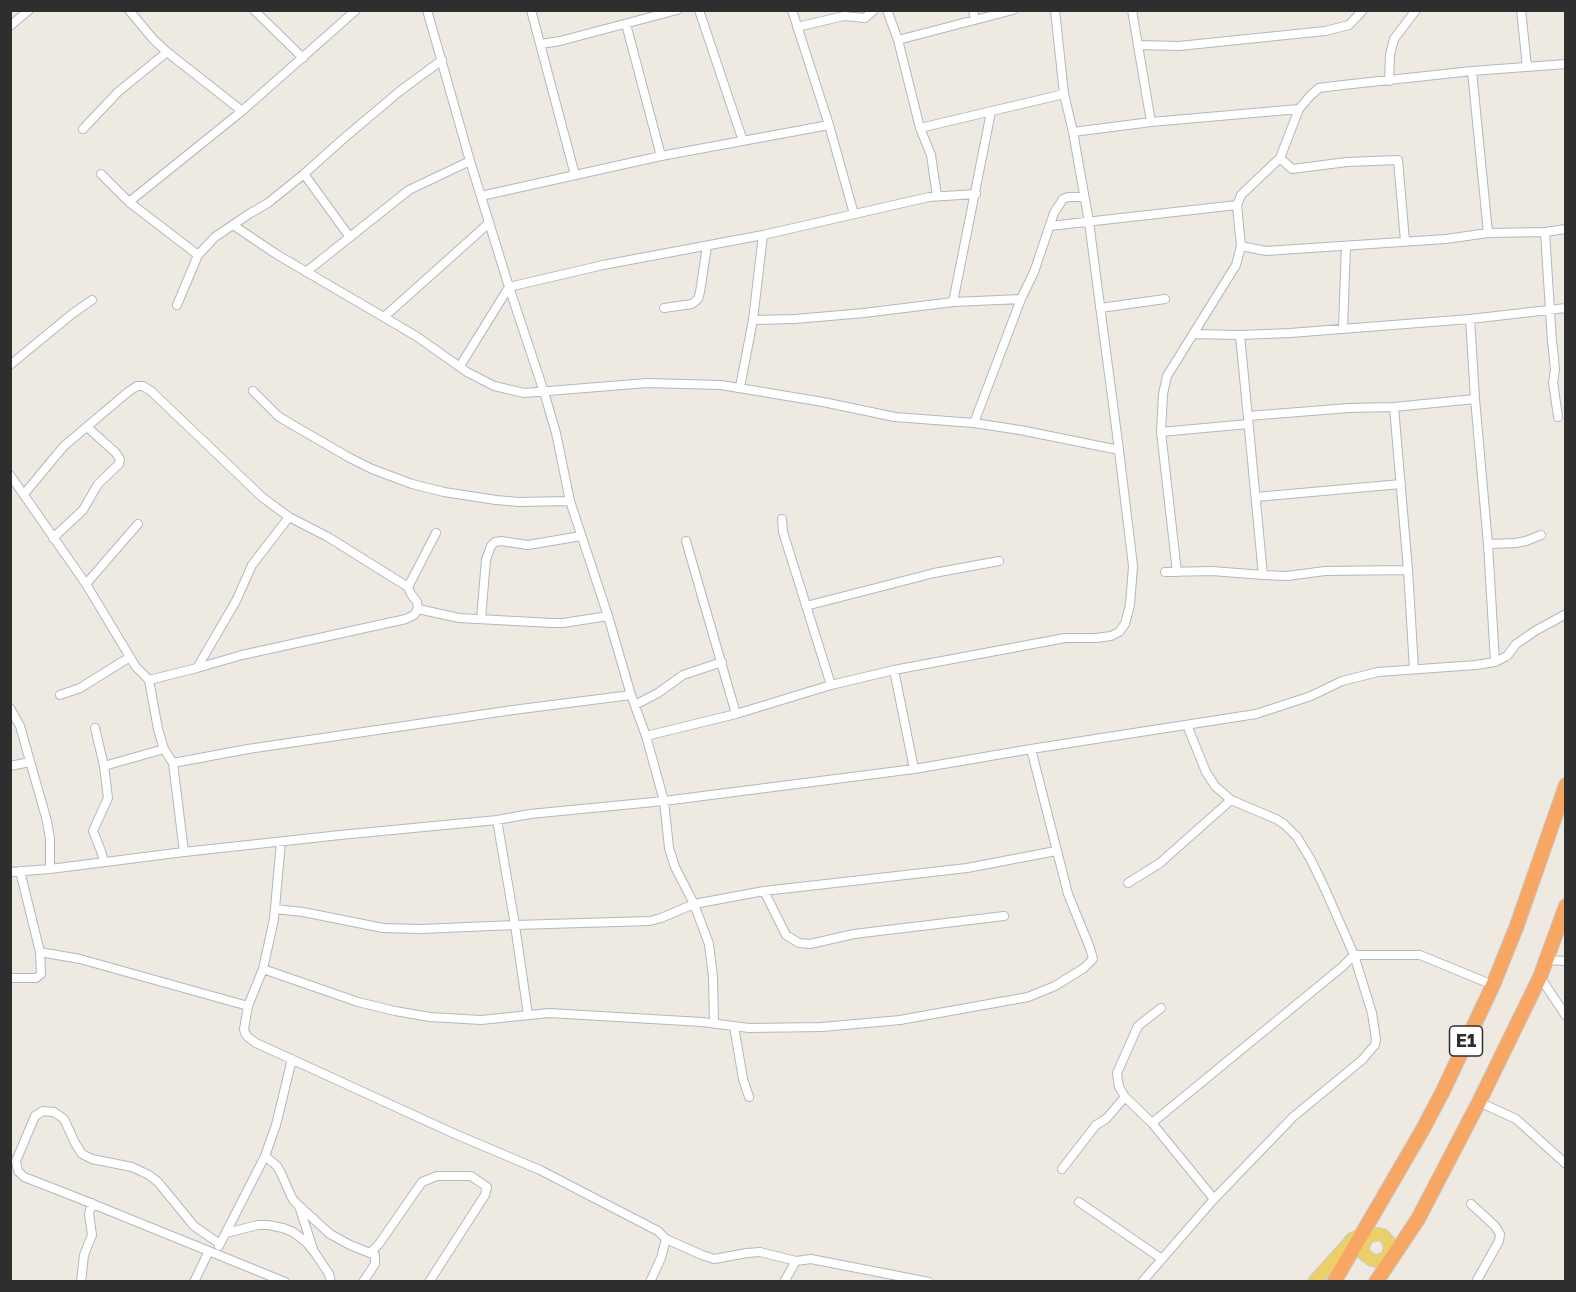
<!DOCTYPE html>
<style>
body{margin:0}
#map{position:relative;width:1576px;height:1292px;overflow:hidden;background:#eee9e1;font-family:"Golos Text",sans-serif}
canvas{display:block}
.frame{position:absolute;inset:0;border:12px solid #2e2e2e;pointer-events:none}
</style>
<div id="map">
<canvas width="1576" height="1292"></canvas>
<div class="frame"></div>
</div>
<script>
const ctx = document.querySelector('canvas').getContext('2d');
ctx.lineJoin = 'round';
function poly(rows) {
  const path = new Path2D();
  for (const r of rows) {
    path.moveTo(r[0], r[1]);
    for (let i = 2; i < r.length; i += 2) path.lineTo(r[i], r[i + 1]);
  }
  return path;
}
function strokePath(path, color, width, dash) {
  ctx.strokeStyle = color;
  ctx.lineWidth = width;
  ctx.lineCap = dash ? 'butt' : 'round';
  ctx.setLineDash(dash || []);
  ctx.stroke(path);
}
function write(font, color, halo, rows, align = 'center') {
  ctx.font = font + ' "Golos Text",sans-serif';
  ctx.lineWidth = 5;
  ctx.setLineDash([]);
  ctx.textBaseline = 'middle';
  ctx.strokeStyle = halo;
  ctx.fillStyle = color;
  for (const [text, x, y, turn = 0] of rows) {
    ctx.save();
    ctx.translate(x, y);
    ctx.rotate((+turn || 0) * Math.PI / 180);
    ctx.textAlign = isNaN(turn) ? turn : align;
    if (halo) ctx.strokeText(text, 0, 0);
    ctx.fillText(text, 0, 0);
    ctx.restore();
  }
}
const minor = poly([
 [129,10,153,39,167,52,242,111],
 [254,10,303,58],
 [427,10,470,161,509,287,544,392,556,433,570,501,608,616,631,695,646,736,664,801,669,848,675,867,694,904,709,944,713,977,714,1024],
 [531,10,575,175],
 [699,10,743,141],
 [792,10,829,125,854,214],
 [887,10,898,40,920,128,931,155,937,196],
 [973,10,975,20],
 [1132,10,1151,122],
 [1521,10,1527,67],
 [626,24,661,156],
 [10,26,29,10],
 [797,27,844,16,865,18,874,10],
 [898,40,1013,10],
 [541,44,560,41,677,10],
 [1138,45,1179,46,1325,31,1349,25,1363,10],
 [1472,71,1488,233],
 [1389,81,1390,55,1394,39,1416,10],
 [920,128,1064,94],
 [83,129,118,92,167,52],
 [1073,132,1151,122,1299,109],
 [1280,158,1292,169,1347,162,1398,160,1405,241],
 [101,174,129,202,198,255],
 [304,174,349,236],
 [481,196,661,156,829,125],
 [129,202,242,111,356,10],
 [233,225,276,254,416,336,467,372,494,386,503,388,524,393,647,383,721,385,823,402,895,417,974,423,1020,430,1119,450],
 [1050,226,1237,205],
 [1545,232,1552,342,1553,349,1555,370,1553,382,1558,417],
 [1241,246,1266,251,1446,239,1488,233,1545,232,1566,229],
 [306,272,409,190,470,161],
 [953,302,991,112],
 [177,305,198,255,215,237,249,214,268,203,304,174,343,139,400,91,442,60],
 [664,308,692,304,698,299,700,292,707,246],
 [1100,308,1165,299],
 [384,317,489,223],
 [1470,319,1475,399,1488,544,1495,662],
 [753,320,795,319,864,313,953,302,1021,299],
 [1343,328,1346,246],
 [1193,334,1240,335,1290,333,1470,319,1566,308],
 [1240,335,1263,575],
 [10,365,72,314,92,300],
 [460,366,509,287,603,265,763,235,929,197,976,194],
 [740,387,753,320,763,235],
 [253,391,278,416,291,424,350,458,372,469,412,484,444,492,496,500,519,502,570,501],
 [1394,407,1408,570,1414,669],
 [1248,416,1349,408,1394,407,1475,399],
 [974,423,1021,299,1034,272,1054,213,1063,199,1068,197,1084,197],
 [1161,432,1248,424],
 [10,475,86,584,136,667,149,680,158,729,164,749,173,763,184,852],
 [24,494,64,446,128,392,137,386,143,386,151,391,262,497,289,517,328,537,408,587,411,594,417,602,418,609],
 [1256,497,1401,484],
 [782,519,783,532,831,685],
 [53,538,83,510,98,484,119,464,120,459,115,452,87,427],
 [686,541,736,714],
 [1488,544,1516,543,1526,541,1541,535],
 [1165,572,1212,571,1263,575,1287,576,1325,571,1408,570],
 [1177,572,1161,432,1163,394,1167,376,1236,265,1241,246,1237,205,1241,195,1280,158,1299,109,1310,96,1319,88,1343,85,1472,71,1566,64],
 [86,584,138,524],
 [408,587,436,533],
 [806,606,934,573,999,561],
 [418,609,459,618,552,623,563,623,608,616],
 [481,619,486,560,491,546,495,542,501,541,528,545,581,536],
 [197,668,236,601,252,565,289,517],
 [894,670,914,769],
 [149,680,197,668,242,655,406,619,414,615,418,609],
 [60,695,80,688,130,657],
 [635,705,658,693,683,675,722,662],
 [10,708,20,726,47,821,50,839,50,869],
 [95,728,104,766,108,798,93,831,101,851,104,862],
 [646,736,736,714,831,685,894,670,1065,638,1096,638,1111,636,1119,632,1125,624,1130,605,1133,566,1119,450,1089,222,1073,132,1064,94,1055,10],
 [173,763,248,749,513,710,631,695],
 [10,766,30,762],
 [104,766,164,749],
 [497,820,515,925,528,1015],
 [281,842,274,919,263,969,248,1006,244,1029,245,1033,248,1037,256,1043,455,1134,540,1170,658,1231,666,1239,661,1258,650,1282],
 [10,872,50,869,184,852,340,835,497,820,530,814,664,801,914,769,1031,749,1256,714,1311,696,1342,681,1378,672,1476,665,1495,662,1507,656,1516,644,1535,631,1566,614],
 [1128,883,1160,863,1231,800],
 [764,891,786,935,799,943,810,944,854,934,1004,916],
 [275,909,303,912,383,928,421,929,515,925,650,921,661,918,694,904,764,891,967,868,1056,851],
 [40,952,80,959,248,1006],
 [1547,960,1566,961],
 [263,969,358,1002,395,1011,430,1017,481,1020,549,1013,702,1022,749,1028,822,1027,900,1020,1028,997,1055,986,1084,968,1093,959,1090,948,1068,894,1031,749],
 [1540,977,1566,1016],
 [10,978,36,978,41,974,40,952,20,871],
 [1161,1008,1138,1026,1117,1073,1119,1087,1125,1097,1152,1123,1214,1199],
 [734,1026,743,1079,749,1097],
 [1479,1102,1516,1119,1566,1164],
 [1152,1123,1342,967,1354,955,1420,955,1493,985],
 [265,1156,277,1166,281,1173,291,1196,294,1201,330,1234,350,1245,375,1255,375,1264,363,1282],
 [1062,1169,1096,1125,1106,1119,1125,1097],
 [1079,1202,1162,1259],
 [1471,1204,1495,1226,1500,1234,1499,1241,1476,1282],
 [299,1206,313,1249],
 [226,1233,258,1225,268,1225,283,1228,293,1232,306,1242,315,1253,329,1274,331,1282],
 [666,1239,702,1255,714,1259,747,1253,760,1252,796,1261,811,1259,929,1282],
 [220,1244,194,1226,158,1182,149,1175,132,1167,92,1159,82,1154,75,1143,64,1119,54,1112,43,1111,35,1116,16,1161,18,1171,24,1177,78,1198,285,1282],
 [219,1246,265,1156,276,1125,292,1059],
 [370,1253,379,1244,422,1182,437,1176,471,1176,487,1187,485,1195,429,1282],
 [81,1282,84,1255,92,1235,89,1214,92,1203],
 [194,1282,209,1251],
 [784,1282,796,1261],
 [1142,1282,1214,1199,1293,1117,1362,1060,1375,1045,1376,1039,1372,1013,1354,955,1325,889,1311,860,1297,837,1284,824,1276,819,1231,800,1215,786,1206,772,1187,725]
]);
const primary = poly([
 [1362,1234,1363,1251,1365,1255,1372,1260,1376,1261,1385,1259,1390,1251,1389,1242,1383,1235,1378,1234,1370,1236,1366,1239,1363,1247],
 [1314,1282,1347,1245,1352,1239,1364,1234]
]);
const motorway = poly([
 [1334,1282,1423,1129,1443,1091,1493,985,1516,928,1566,785],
 [1376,1282,1418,1219,1479,1102,1540,977,1566,906]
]);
strokePath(minor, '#b4b7c0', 10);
strokePath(primary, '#c9c9c9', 14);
strokePath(motorway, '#c9c9c9', 16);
strokePath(minor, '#fff', 8);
strokePath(primary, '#ebd069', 12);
strokePath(motorway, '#f7a763', 14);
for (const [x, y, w] of [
 [1466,1041,33]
]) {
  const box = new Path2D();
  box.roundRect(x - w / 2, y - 15, w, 30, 4.5);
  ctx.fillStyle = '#fff';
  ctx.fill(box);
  strokePath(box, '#2e2e2e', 1.5);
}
write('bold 18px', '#2e2e2e', null, [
 ["E1",1466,1041]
]);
</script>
